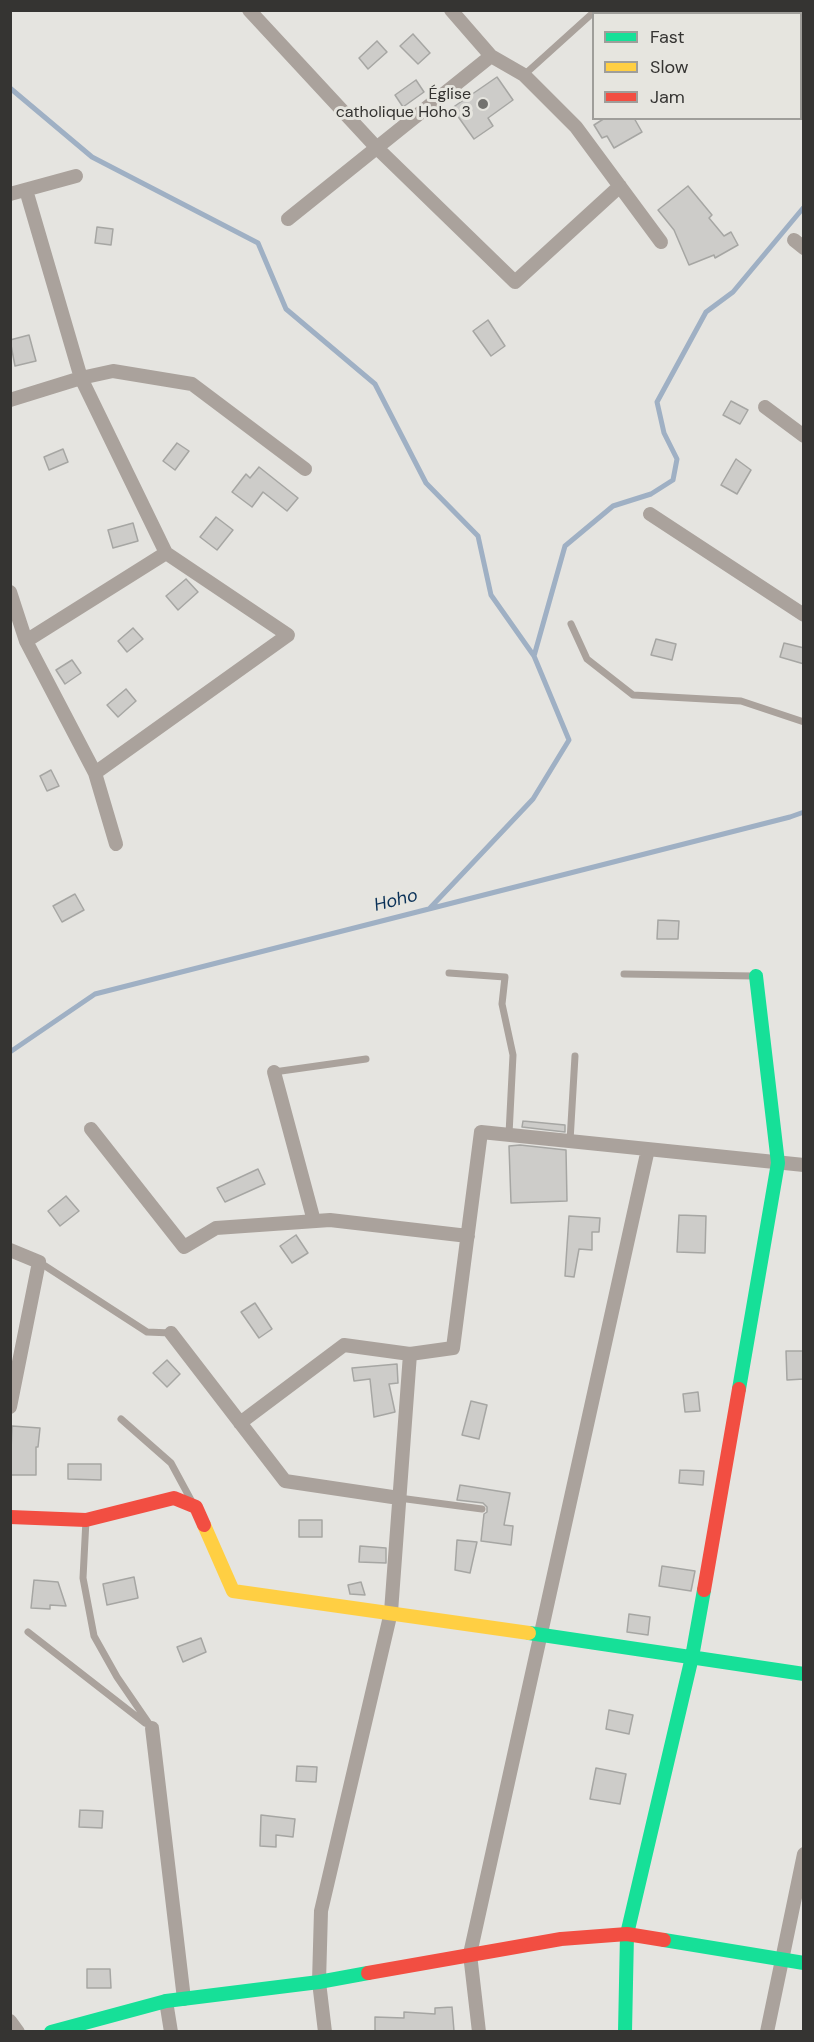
<!DOCTYPE html>
<meta charset="utf-8">
<style>
body{margin:0}
#map{position:relative;width:814px;height:2042px;overflow:hidden;background:#e5e4e0;font-family:"DM Sans",sans-serif}
canvas{display:block}
.frame{position:absolute;inset:0;border:12px solid #353432;pointer-events:none}
.legend{position:absolute;left:592px;top:12px;width:210px;height:108px;box-sizing:border-box;background:#e6e5df;border:2px solid #9f9e9a;margin:0;padding:8px 10px;list-style:none;font-size:18px;color:#353432}
.legend li{display:flex;align-items:center;gap:12px;height:30px}
.legend b{width:30px;border:2px solid #9f9e9a}
</style>
<div id="map">
<canvas width="814" height="2042"></canvas>
<div class="frame"></div>
<ul class="legend">
<li><b style="height:8px;background:#16e098"></b>Fast</li>
<li><b style="height:8px;background:#ffcf43"></b>Slow</li>
<li><b style="height:8px;background:#f24e42"></b>Jam</li>
</ul>
</div>
<script>
const ctx = document.querySelector('canvas').getContext('2d');
ctx.lineJoin = 'round';
function poly(rows) {
  const path = new Path2D();
  for (const r of rows) {
    path.moveTo(r[0], r[1]);
    for (let i = 2; i < r.length; i += 2) path.lineTo(r[i], r[i + 1]);
  }
  return path;
}
function strokePath(path, color, width, dash) {
  ctx.strokeStyle = color;
  ctx.lineWidth = width;
  ctx.lineCap = dash ? 'butt' : 'round';
  ctx.setLineDash(dash || []);
  ctx.stroke(path);
}
function paint(path, color) {
  ctx.fillStyle = color;
  ctx.fill(path, 'evenodd');
}
function write(font, color, halo, rows, align = 'center') {
  ctx.font = font + ' "DM Sans",sans-serif';
  ctx.lineWidth = 6;
  ctx.setLineDash([]);
  ctx.textBaseline = 'middle';
  ctx.strokeStyle = halo;
  ctx.fillStyle = color;
  for (const [text, x, y, turn = 0] of rows) {
    ctx.save();
    ctx.translate(x, y);
    ctx.rotate((+turn || 0) * Math.PI / 180);
    ctx.textAlign = isNaN(turn) ? turn : align;
    if (halo) ctx.strokeText(text, 0, 0);
    ctx.fillText(text, 0, 0);
    ctx.restore();
  }
}
strokePath(poly([
 [10,88,92,157,258,243,286,309,375,384,426,483,478,536,491,595,534,656,569,740,533,799,430,908],
 [534,656,565,546,613,506,651,494,673,480,677,459,664,433,657,402,706,312,733,292,804,207],
 [10,1052,95,994,790,817,804,812]
]), '#9fb0c4', 5);
const building = poly([
 [413,34,430,53,418,64,400,46,413,34],
 [377,41,387,52,368,69,359,58,377,41],
 [497,77,513,100,488,118,493,126,474,139,452,108,497,77],
 [416,80,424,92,403,107,395,95,416,80],
 [605,118,634,118,642,132,614,148,607,136,602,138,594,125,605,118],
 [688,186,712,215,709,218,724,236,731,232,738,245,715,258,714,255,689,265,674,230,658,210,688,186],
 [97,227,113,229,111,245,95,243,97,227],
 [488,320,505,346,491,356,473,331,488,320],
 [29,335,36,361,15,366,10,340,29,335],
 [731,401,748,410,740,424,723,415,731,401],
 [177,443,189,451,175,470,163,461,177,443],
 [63,449,68,462,49,470,44,457,63,449],
 [736,459,751,470,737,494,721,485,736,459],
 [259,467,298,498,287,511,263,492,252,507,232,492,246,474,250,478,259,467],
 [216,517,233,530,217,550,200,537,216,517],
 [133,523,138,541,113,548,108,530,133,523],
 [186,579,198,592,178,610,166,596,186,579],
 [133,628,143,639,127,652,118,641,133,628],
 [656,639,676,644,672,660,651,655,656,639],
 [784,643,804,648,804,664,780,657,784,643],
 [72,660,81,673,65,684,56,670,72,660],
 [126,689,136,701,118,717,107,705,126,689],
 [51,770,59,786,47,791,40,776,51,770],
 [75,894,84,910,62,922,53,906,75,894],
 [658,920,679,921,678,939,657,939,658,920],
 [523,1121,565,1125,565,1132,522,1127,523,1121],
 [520,1145,566,1150,567,1201,511,1203,509,1146,520,1145],
 [258,1169,265,1184,225,1202,217,1188,258,1169],
 [66,1196,79,1211,60,1226,48,1211,66,1196],
 [679,1215,706,1216,705,1253,677,1252,679,1215],
 [569,1216,600,1218,599,1232,592,1232,592,1250,579,1249,574,1277,565,1276,569,1216],
 [296,1235,308,1253,292,1263,280,1246,296,1235],
 [255,1303,272,1329,259,1338,241,1312,255,1303],
 [786,1351,804,1351,804,1379,787,1380,786,1351],
 [167,1360,180,1374,167,1387,153,1373,167,1360],
 [397,1364,398,1383,389,1384,395,1412,374,1417,370,1379,354,1381,352,1368,397,1364],
 [698,1392,700,1411,685,1412,683,1394,698,1392],
 [471,1401,487,1405,479,1439,462,1435,471,1401],
 [12,1426,40,1428,38,1447,36,1447,36,1475,10,1475,12,1426],
 [68,1464,101,1464,101,1480,68,1479,68,1464],
 [680,1470,704,1471,703,1485,679,1483,680,1470],
 [460,1485,510,1493,504,1525,513,1526,511,1545,481,1541,484,1514,487,1512,487,1507,483,1503,457,1500,460,1485],
 [299,1520,322,1520,322,1537,299,1537,299,1520],
 [457,1540,477,1542,470,1573,455,1570,457,1540],
 [360,1546,386,1548,386,1563,359,1562,360,1546],
 [662,1566,695,1571,691,1591,659,1586,662,1566],
 [134,1577,138,1598,107,1605,103,1584,134,1577],
 [34,1580,58,1582,66,1606,50,1605,50,1609,31,1608,34,1580],
 [361,1582,365,1595,350,1594,348,1585,361,1582],
 [629,1614,650,1617,648,1635,627,1632,629,1614],
 [201,1638,206,1652,183,1662,177,1647,201,1638],
 [609,1710,633,1715,629,1734,606,1729,609,1710],
 [297,1766,317,1767,316,1782,296,1781,297,1766],
 [596,1768,626,1774,620,1804,590,1799,596,1768],
 [80,1810,103,1811,102,1828,79,1827,80,1810],
 [261,1815,295,1819,293,1837,276,1835,276,1847,260,1846,261,1815],
 [87,1969,110,1969,111,1988,87,1988,87,1969],
 [452,2007,454,2031,375,2031,375,2017,404,2018,404,2012,435,2014,435,2008,452,2007]
]);
paint(building, '#cdccc9');
strokePath(building, '#a6a6a3', 1.5);
strokePath(poly([
 [524,75,596,10],
 [571,624,587,659,633,695,741,701,804,722],
 [449,973,505,977,502,1004,513,1055,509,1134],
 [624,974,754,976],
 [274,1072,366,1059],
 [570,1141,575,1056],
 [39,1262,147,1332,171,1333],
 [121,1419,171,1463,191,1500],
 [399,1498,482,1509],
 [86,1520,83,1578,94,1636,117,1677,152,1728],
 [28,1632,145,1723]
]), '#aaa29c', 7);
strokePath(poly([
 [249,10,376,147,515,282,620,186],
 [451,10,491,56,524,75,576,127,661,242],
 [26,190,81,378,166,553,288,635,95,773],
 [10,194,76,176],
 [288,219,491,56],
 [794,240,804,248],
 [10,400,81,378,113,371,192,384,305,469],
 [765,407,804,436],
 [650,514,804,615],
 [10,592,26,641,95,773,116,844],
 [26,641,166,553],
 [274,1072,314,1221],
 [91,1129,184,1247,216,1228,330,1220,468,1236],
 [10,1250,39,1262,10,1407],
 [171,1333,285,1481,399,1498],
 [240,1423,344,1345,410,1354,453,1348,481,1132,804,1165],
 [152,1728,184,1999],
 [166,2001,171,2032],
 [10,2021,18,2032],
 [325,2032,319,1982,321,1911,391,1612,410,1354],
 [479,2032,470,1954,648,1149],
 [767,2032,804,1854]
]), '#aaa29c', 14);
strokePath(poly([
 [739,1389,778,1163,756,976],
 [529,1633,804,1674],
 [664,1940,804,1963],
 [51,2032,166,2001,319,1982,368,1973],
 [625,2032,627,1934,692,1657,704,1590]
]), '#16e098', 14);
strokePath(poly([
 [204,1525,233,1591,529,1633]
]), '#ffcf43', 14);
strokePath(poly([
 [10,1517,86,1520,174,1498,196,1507,204,1525],
 [704,1590,739,1389],
 [368,1973,561,1939,627,1934,664,1940]
]), '#f24e42', 14);
for (const [x, y, r, color] of [
 [483,104,6,"#73726f"]
]) {
  const dot = new Path2D();
  dot.arc(x, y, r, 0, 2 * Math.PI);
  ctx.fillStyle = color;
  ctx.fill(dot);
  strokePath(dot, '#e6e5df', 2);
}
write('16px', '#353432', '#e6e5df', [
 ["Église",471,95],
 ["catholique Hoho 3",471,113]
], 'right');
write('italic 18px', '#0a3158', '#e6e5df', [
 ["Hoho",396,901,-14]
]);
</script>
